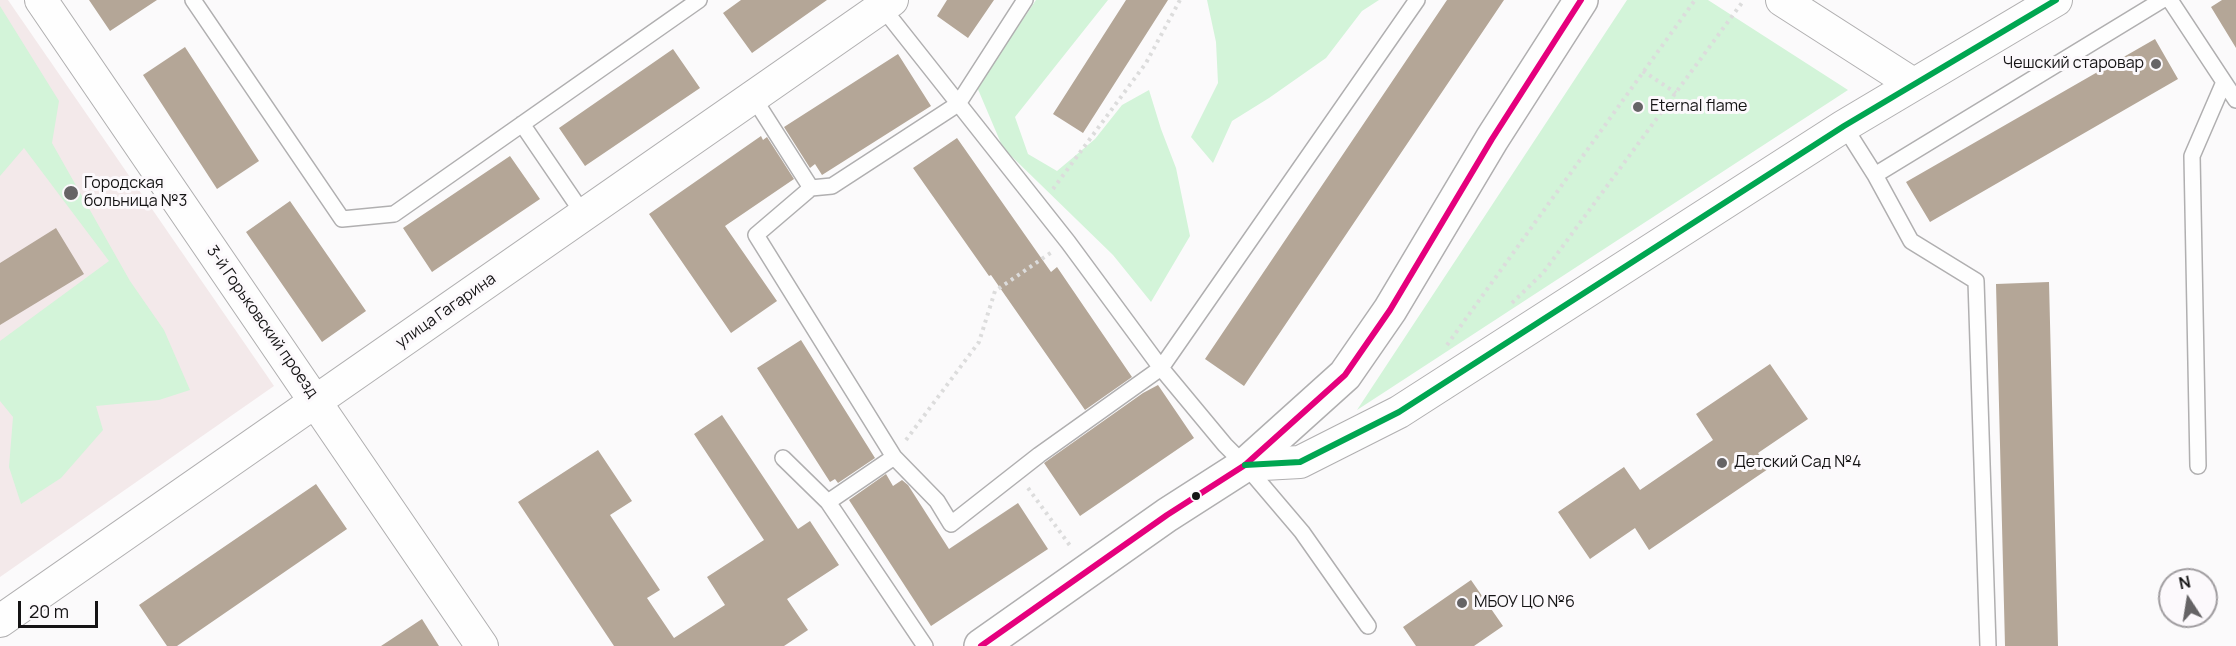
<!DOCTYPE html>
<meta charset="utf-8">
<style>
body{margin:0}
#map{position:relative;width:2236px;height:646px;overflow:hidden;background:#fbfafb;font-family:Manrope,sans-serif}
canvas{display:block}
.north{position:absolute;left:2158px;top:568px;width:60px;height:60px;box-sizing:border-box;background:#fcf9fc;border:2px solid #a09da0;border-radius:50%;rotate:348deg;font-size:16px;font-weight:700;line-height:24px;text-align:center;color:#151415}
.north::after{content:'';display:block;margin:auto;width:21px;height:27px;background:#666466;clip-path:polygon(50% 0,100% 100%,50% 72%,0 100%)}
.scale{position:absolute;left:18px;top:601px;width:80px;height:27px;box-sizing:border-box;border:3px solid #151415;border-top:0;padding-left:8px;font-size:18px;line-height:21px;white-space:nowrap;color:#151415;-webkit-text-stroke:4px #fcf9fc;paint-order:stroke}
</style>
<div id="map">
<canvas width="2236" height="646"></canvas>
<div class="north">N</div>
<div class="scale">20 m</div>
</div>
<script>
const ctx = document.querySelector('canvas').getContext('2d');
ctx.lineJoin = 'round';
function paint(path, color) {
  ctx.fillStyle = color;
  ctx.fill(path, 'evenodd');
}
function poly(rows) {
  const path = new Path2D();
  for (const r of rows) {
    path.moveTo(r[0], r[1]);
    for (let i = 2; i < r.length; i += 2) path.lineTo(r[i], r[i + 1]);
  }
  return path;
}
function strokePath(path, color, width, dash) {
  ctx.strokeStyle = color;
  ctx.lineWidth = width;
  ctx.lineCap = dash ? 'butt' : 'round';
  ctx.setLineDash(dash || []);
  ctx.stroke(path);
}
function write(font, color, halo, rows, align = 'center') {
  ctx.font = font + ' Manrope,sans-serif';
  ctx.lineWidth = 6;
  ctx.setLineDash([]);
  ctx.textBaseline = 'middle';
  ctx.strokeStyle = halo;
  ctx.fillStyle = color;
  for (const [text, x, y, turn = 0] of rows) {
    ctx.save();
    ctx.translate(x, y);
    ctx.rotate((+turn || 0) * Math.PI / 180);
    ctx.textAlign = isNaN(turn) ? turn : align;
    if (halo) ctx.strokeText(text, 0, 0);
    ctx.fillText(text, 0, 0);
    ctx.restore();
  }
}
paint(poly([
 [0,0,8,0,274,386,0,577]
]), '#f3e9ea');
paint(poly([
 [1036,0,1108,0,1015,117,1028,154,1057,171,1095,139,1122,105,1149,90,1161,129,1176,168,1190,236,1151,302,1113,255,1003,148,977,87],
 [1207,0,1379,0,1362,11,1326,58,1269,98,1232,121,1213,163,1191,137,1218,83,1216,42],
 [1627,0,1708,0,1848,90,1357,410],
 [0,6,59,101,52,143,130,281,164,330,190,390,159,400,96,406,103,430,61,478,21,504,9,467,13,417,0,401,0,341,109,261,24,148,0,176]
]), '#d3f4d9');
paint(poly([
 [89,0,157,0,110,31],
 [741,0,827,0,752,53,723,13],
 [947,0,994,0,968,38,937,16],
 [1126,0,1168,0,1083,133,1053,114],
 [1447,0,1504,0,1244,386,1205,359],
 [2222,0,2236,0,2236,48,2211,7],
 [2155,39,2178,79,1930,222,1906,182],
 [185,47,259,161,217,189,143,75],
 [673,49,700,88,585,166,559,128],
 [898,54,931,106,822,175,815,164,810,168,784,127],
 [761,136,763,140,767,137,794,179,725,226,777,301,731,333,649,214],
 [957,138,1051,272,1057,267,1132,377,1085,410,991,275,989,276,913,168],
 [510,156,540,199,432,272,403,228],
 [290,201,366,311,322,342,246,232],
 [56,228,84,274,0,325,0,263],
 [2049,282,2058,646,2005,646,1996,284],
 [801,340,875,458,838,483,835,479,830,482,757,368],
 [1770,364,1808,419,1758,453,1768,469,1649,550,1635,528,1590,559,1558,512,1624,467,1640,490,1713,440,1696,414],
 [1158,385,1194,438,1080,516,1044,463,1143,393],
 [722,415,798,529,810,521,839,565,787,599,808,630,784,646,614,646,518,502,598,450,632,501,610,515,660,590,647,598,674,638,725,605,707,577,764,540,694,434],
 [886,474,893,486,902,480,908,485,949,549,1018,503,1048,549,931,626,849,500],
 [316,484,347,529,177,646,167,646,139,605],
 [1471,580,1503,626,1474,646,1416,646,1403,627],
 [422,619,439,646,381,646]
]), '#b4a697');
const lane = poly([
 [193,0,342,219,394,214,699,0],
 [2170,0,2236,100],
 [882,7,1068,242,1161,368,1225,445,1245,465,1302,532,1368,626],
 [753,97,811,188,756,235,894,457,937,501,951,524,1039,455,1161,368,1417,0],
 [522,124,584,215],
 [1844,126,1875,175,2162,0],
 [1875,175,1911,241,1976,281,1988,646],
 [811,188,832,186,958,104,1025,0],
 [894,457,828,502,925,646],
 [783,458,828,502],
 [2198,466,2192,156,2224,82]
]);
const street = poly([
 [41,0,482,646],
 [1782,0,1913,84],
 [1245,465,1300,462,1399,412,1844,126,2056,0],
 [0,621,892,0]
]);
const secondary = poly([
 [981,646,1167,515,1245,465,1345,375,1390,310,1492,139,1581,0]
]);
strokePath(lane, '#b0afb0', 18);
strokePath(street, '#b0afb0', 34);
strokePath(secondary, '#b0afb0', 36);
strokePath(poly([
 [1643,71,1676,93],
 [1053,189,1146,63,1180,0],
 [1512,303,1543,273,1744,0],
 [1447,345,1695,0],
 [906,440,979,342,995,291,1052,252],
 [1028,488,1071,547]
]), '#dcdcdc', 4, [3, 4.5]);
strokePath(lane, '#fefefe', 15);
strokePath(street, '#fefefe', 32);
strokePath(secondary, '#fefefe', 33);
strokePath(poly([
 [981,646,1167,515,1245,465,1345,375,1390,310,1492,139,1581,0]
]), '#e5007d', 6);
strokePath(poly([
 [1245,465,1300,462,1399,412,1844,126,2056,0]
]), '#00a651', 6);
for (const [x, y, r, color] of [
 [2156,64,6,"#666466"],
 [1638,107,6,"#666466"],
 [71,193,8,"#666466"],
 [1722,463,6,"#666466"],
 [1196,496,5,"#151415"],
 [1462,603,6,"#666466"]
]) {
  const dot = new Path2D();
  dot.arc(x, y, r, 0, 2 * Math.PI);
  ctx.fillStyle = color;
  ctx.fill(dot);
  strokePath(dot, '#fcf9fc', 2);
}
write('16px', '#151415', '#fcf9fc', [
 ["Чешский старовар",2144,64,"right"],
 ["Eternal flame",1650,107],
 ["Городская",84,184],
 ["больница №3",84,202],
 ["Детский Сад №4",1734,463],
 ["МБОУ ЦО №6",1474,603]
], 'left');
write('16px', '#151415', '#fcf9fc', [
 ["улица Гагарина",446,311,-35],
 ["3-й Горьковский проезд",262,322,55]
]);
</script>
